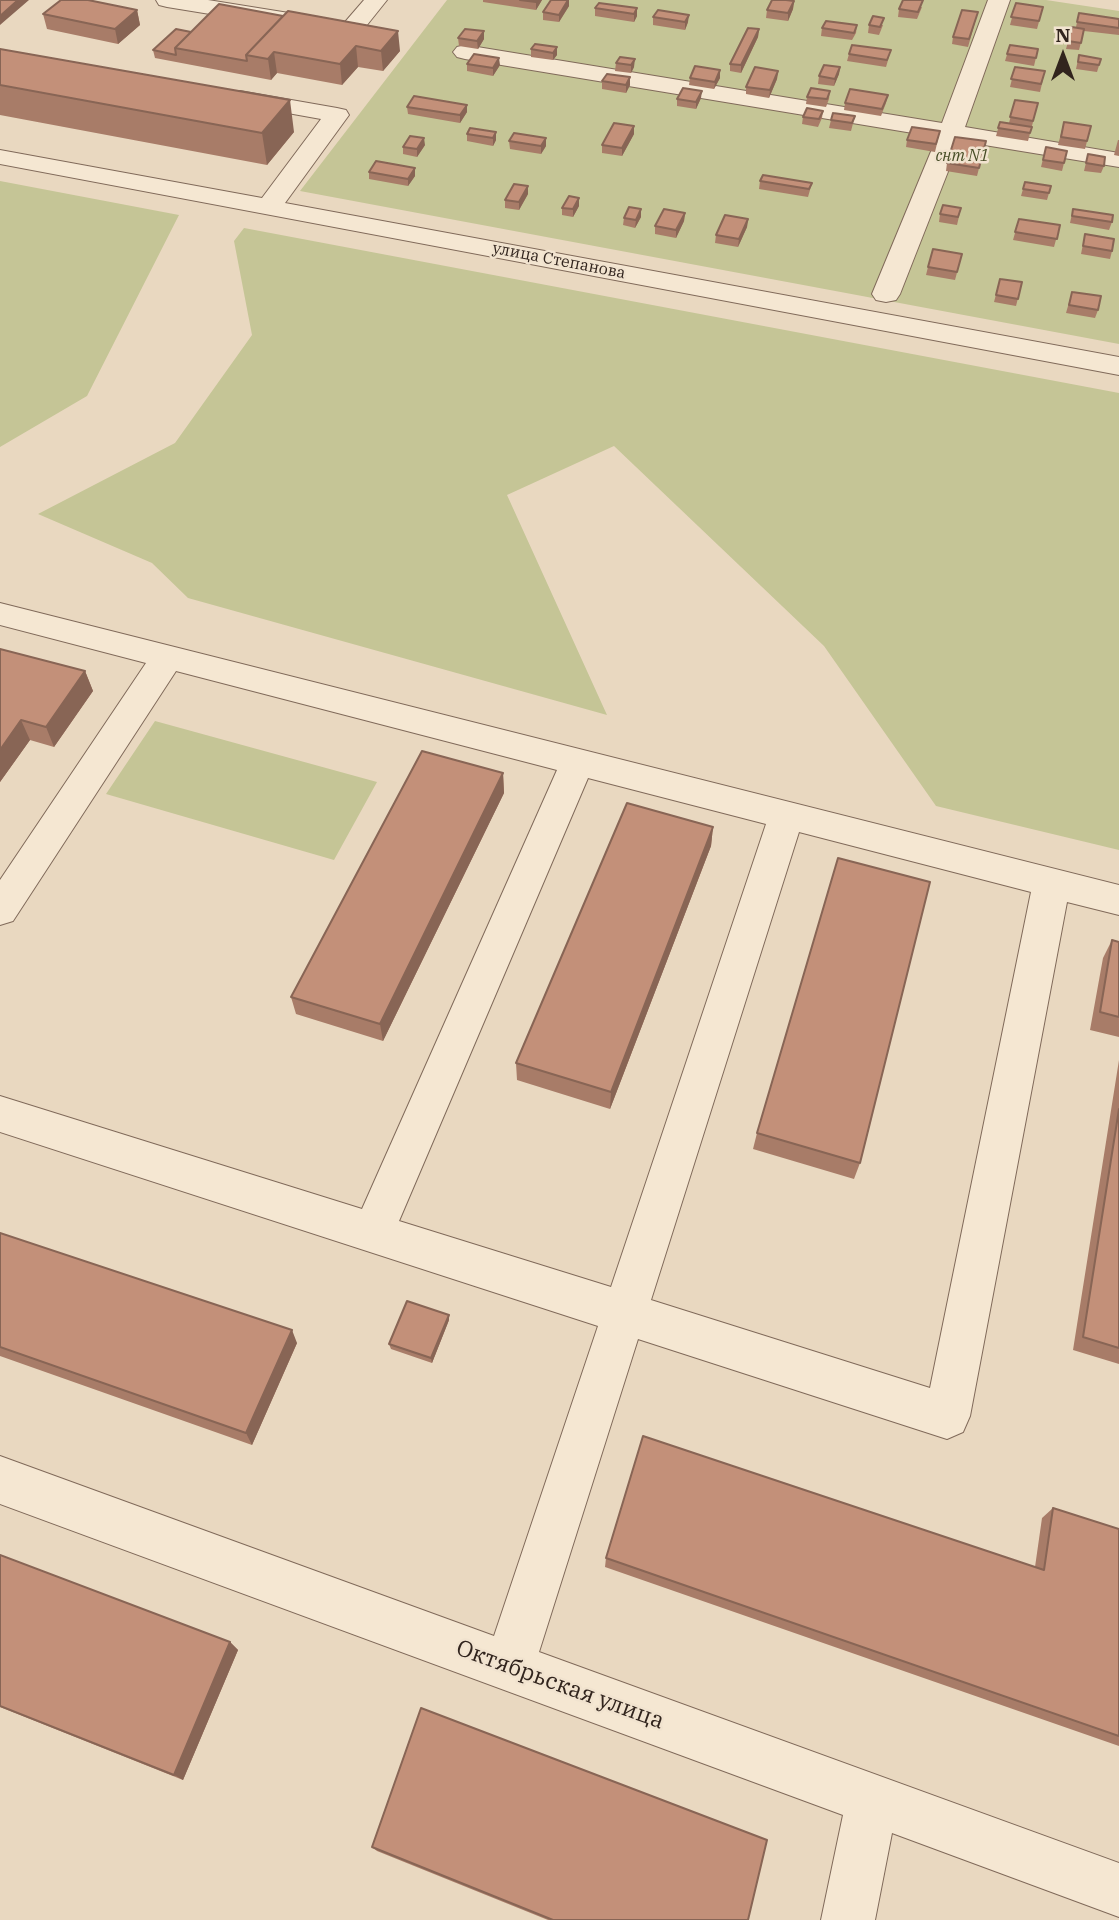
<!DOCTYPE html>
<meta charset="utf-8">
<style>
body{margin:0}
#map{position:relative;width:1119px;height:1920px;overflow:hidden;background:#e9d8c0;font-family:"IBM Plex Serif",serif}
canvas{display:block}
.north{position:absolute;left:1028px;top:21px;width:70px;height:70px;-webkit-text-stroke:5px #f1e3cf;paint-order:stroke;rotate:0deg;font-size:19px;font-weight:700;line-height:28px;text-align:center;color:#31241d}
.north::after{content:'';display:block;margin:auto;width:24px;height:32px;background:#31241d;clip-path:polygon(50% 0,100% 100%,50% 72%,0 100%)}
</style>
<div id="map">
<canvas width="1119" height="1920"></canvas>
<div class="north">N</div>
</div>
<script>
const ctx = document.querySelector('canvas').getContext('2d');
ctx.lineJoin = 'round';
function paint(path, color) {
  ctx.fillStyle = color;
  ctx.fill(path, 'evenodd');
}
function poly(rows) {
  const path = new Path2D();
  for (const r of rows) {
    path.moveTo(r[0], r[1]);
    for (let i = 2; i < r.length; i += 2) path.lineTo(r[i], r[i + 1]);
  }
  return path;
}
function strokePath(path, color, width, dash) {
  ctx.strokeStyle = color;
  ctx.lineWidth = width;
  ctx.lineCap = dash ? 'butt' : 'round';
  ctx.setLineDash(dash || []);
  ctx.stroke(path);
}
function write(font, color, halo, rows, align = 'center') {
  ctx.font = font + ' "IBM Plex Serif",serif';
  ctx.lineWidth = 5;
  ctx.setLineDash([]);
  ctx.textBaseline = 'middle';
  ctx.strokeStyle = halo;
  ctx.fillStyle = color;
  for (const [text, x, y, turn = 0] of rows) {
    ctx.save();
    ctx.translate(x, y);
    ctx.rotate((+turn || 0) * Math.PI / 180);
    ctx.textAlign = isNaN(turn) ? turn : align;
    if (halo) ctx.strokeText(text, 0, 0);
    ctx.fillText(text, 0, 0);
    ctx.restore();
  }
}
paint(poly([
 [447,0,1046,0,1119,11,1119,344,300,191],
 [0,181,179,215,87,396,0,447],
 [244,228,1119,393,1119,850,936,806,824,646,614,446,507,495,607,715,188,598,152,563,38,514,175,443,252,335,234,241],
 [155,721,377,782,334,860,106,794]
]), '#c5c596');
const minor = poly([
 [156,0,208,0,345,22,364,0,387,0,359,35,351,37,167,7,159,5,156,0],
 [988,0,1010,0,965,127,1119,153,1119,167,960,141,900,294,896,300,886,302,876,300,872,294,937,137,465,59,457,57,453,52,457,47,465,45,942,123,988,0],
 [240,91,337,108,346,110,349,115,285,203,1119,357,1119,375,0,164,0,150,262,198,321,119,232,103,228,98,232,93,240,91],
 [0,603,1119,885,1119,915,1067,902,970,1416,963,1432,947,1439,638,1339,539,1652,1119,1863,1119,1917,892,1833,875,1920,821,1920,843,1815,0,1504,0,1456,494,1636,598,1326,0,1132,0,1096,362,1209,557,770,176,671,13,921,0,925,0,880,146,663,0,625,0,603],
 [588,778,766,824,611,1287,399,1221,588,778],
 [799,832,1031,892,930,1388,651,1300,799,832]
]);
strokePath(minor, '#806a5a', 2);
paint(minor, '#f5e7d2');
paint(poly([
 [483,0,542,0,536,10,483,2],
 [551,0,569,0,569,6,559,22,543,20,543,12],
 [794,1,793,9,788,21,766,18,767,10],
 [1016,3,1043,7,1037,29,1010,25],
 [219,4,400,51,383,71,358,67,342,85,277,73,271,80,155,58,153,50,191,32],
 [922,7,917,19,898,17,899,9],
 [595,8,637,8,637,16,634,22,595,16],
 [137,10,140,25,118,44,47,29,43,14],
 [978,12,968,47,952,44,953,37],
 [1079,13,1119,19,1119,35,1084,31,1079,50,1066,49,1072,27,1076,27],
 [653,17,688,22,685,30,653,25],
 [857,25,856,33,852,40,821,36,822,28],
 [869,25,883,25,879,35,868,33],
 [759,29,758,37,741,73,730,71,730,64],
 [484,31,484,39,478,49,459,46,458,38],
 [1010,45,1038,49,1034,66,1005,61],
 [557,47,557,55,553,60,531,57,531,49],
 [0,49,294,132,267,165,0,115],
 [891,50,886,67,847,61,849,54],
 [1079,55,1101,59,1097,72,1076,69],
 [620,57,634,67,631,73,615,71,616,63],
 [467,64,500,65,493,76,467,71],
 [840,67,839,74,834,86,818,84,819,76],
 [1015,67,1045,71,1040,92,1010,87],
 [778,71,777,79,769,98,746,94,746,87],
 [690,78,720,78,714,89,689,85],
 [602,81,630,85,626,93,602,89],
 [830,91,829,99,826,107,806,104,807,97],
 [888,95,886,103,881,116,844,110,845,103],
 [701,98,696,109,677,106,677,99],
 [1015,100,1038,103,1028,141,996,136,1000,122,1009,123],
 [467,105,467,112,460,123,408,114,407,107],
 [823,111,822,118,818,127,802,124,803,117],
 [855,116,851,131,829,128,831,120],
 [1064,122,1091,126,1085,149,1058,145],
 [634,126,634,134,622,156,602,153,602,145],
 [470,128,496,140,493,146,467,141,467,134],
 [940,131,935,152,906,147,907,140],
 [546,138,546,146,541,154,510,149,509,141],
 [1118,140,1119,140,1119,156,1114,155],
 [986,141,977,176,946,171,947,163],
 [425,145,417,157,403,154,403,147],
 [1046,147,1067,151,1062,171,1041,167],
 [1088,154,1104,166,1101,173,1084,171],
 [415,168,415,176,408,186,369,179,369,172],
 [760,181,812,183,808,197,759,189],
 [1025,182,1051,186,1047,200,1021,196],
 [528,194,519,210,505,208,505,200],
 [579,206,573,217,562,215,562,208],
 [961,208,957,225,939,222,940,214],
 [1073,209,1112,222,1109,230,1070,223],
 [685,213,684,221,676,238,655,234,655,226],
 [641,217,635,228,623,225,624,218],
 [748,219,747,227,738,247,715,243,716,235],
 [1019,219,1060,225,1054,247,1013,240],
 [1085,234,1112,251,1110,259,1081,254],
 [962,254,955,280,926,275,928,267],
 [1000,279,1022,282,1016,306,994,302],
 [1072,292,1098,310,1095,318,1066,313],
 [0,649,85,671,93,691,54,747,30,740,0,782],
 [503,773,504,793,383,1041,296,1014,291,997],
 [713,827,711,846,610,1109,517,1080,516,1063],
 [1112,940,1119,942,1119,1037,1090,1030,1103,958],
 [1119,1060,1119,1364,1073,1350],
 [757,1133,860,1163,854,1179,753,1149],
 [0,1233,297,1343,252,1445,0,1356],
 [449,1320,432,1363,391,1349,389,1344],
 [1053,1508,1119,1529,1119,1746,605,1567,606,1558,1035,1567,1042,1518],
 [0,1555,230,1642,238,1650,183,1780,0,1707],
 [372,1847,748,1920,548,1920,377,1851]
]), '#a87c68');
paint(poly([
 [18,0,29,0,0,25,0,16],
 [538,0,542,0,536,10,536,2],
 [568,0,569,0,569,6,559,22,559,15],
 [794,1,793,9,788,21,788,13],
 [637,8,637,16,634,22,634,14],
 [137,10,140,25,118,44,115,29],
 [689,15,688,22,685,30,685,22],
 [759,29,758,37,741,73,741,65],
 [398,31,400,51,383,71,381,51],
 [484,31,484,39,478,49,477,41],
 [356,46,358,67,342,85,340,64],
 [557,47,557,55,553,60,553,53],
 [274,52,277,73,271,80,268,59],
 [499,58,500,65,493,76,493,68],
 [635,59,634,67,631,73,631,65],
 [840,67,839,74,834,86,835,79],
 [720,70,720,78,714,89,715,82],
 [778,71,777,79,769,98,770,90],
 [630,77,630,85,626,93,626,85],
 [702,91,701,98,696,109,696,102],
 [290,100,294,132,267,165,262,133],
 [467,105,467,112,460,123,460,115],
 [634,126,634,134,622,156,622,148],
 [496,132,496,140,493,146,493,138],
 [424,138,425,145,417,157,417,149],
 [546,138,546,146,541,154,541,146],
 [415,168,415,176,408,186,408,179],
 [528,186,528,194,519,210,519,202],
 [579,198,579,206,573,217,573,209],
 [641,209,641,217,635,228,636,220],
 [685,213,684,221,676,238,676,230],
 [748,219,747,227,738,247,739,239],
 [85,671,93,691,54,747,46,727],
 [21,720,30,740,0,782,0,750],
 [503,773,504,793,383,1041,380,1024],
 [713,827,711,846,610,1109,611,1092],
 [449,1315,449,1320,432,1363,431,1358],
 [292,1330,297,1343,252,1445,246,1433],
 [230,1642,238,1650,183,1780,174,1775]
]), '#886555');
const building = poly([
 [0,0,18,0,0,16,0,0],
 [61,0,88,0,137,10,115,29,43,14,61,0],
 [520,0,538,0,536,2,520,0],
 [551,0,568,0,559,15,543,12,551,0],
 [772,0,786,0,794,1,788,13,767,10,772,0],
 [903,0,923,0,918,12,899,9,903,0],
 [599,3,637,8,634,14,595,8,599,3],
 [1016,3,1043,7,1039,21,1011,17,1016,3],
 [219,4,283,16,246,55,247,61,175,48,219,4],
 [658,10,689,15,685,22,653,17,658,10],
 [962,10,978,12,969,39,953,37,962,10],
 [288,11,398,31,381,51,356,46,340,64,274,52,268,59,246,55,288,11],
 [1079,13,1119,19,1119,28,1077,22,1079,13],
 [873,16,884,18,880,27,869,25,873,16],
 [826,21,857,25,854,33,822,28,826,21],
 [1072,27,1084,29,1081,43,1068,41,1072,27],
 [748,28,759,29,741,65,730,64,748,28],
 [176,29,191,32,175,48,176,55,153,50,176,29],
 [465,29,484,31,477,41,458,38,465,29],
 [535,44,557,47,553,53,531,49,535,44],
 [852,45,891,50,887,60,849,54,852,45],
 [1010,45,1038,49,1036,58,1007,54,1010,45],
 [0,49,290,100,262,133,0,85,0,49],
 [474,54,499,58,493,68,467,64,474,54],
 [1079,55,1101,59,1099,65,1078,62,1079,55],
 [620,57,635,59,631,65,616,63,620,57],
 [824,65,840,67,835,79,819,76,824,65],
 [695,66,720,70,715,82,690,78,695,66],
 [755,67,778,71,770,90,746,87,755,67],
 [1015,67,1045,71,1041,84,1011,79,1015,67],
 [607,74,630,77,626,85,602,81,607,74],
 [683,88,702,91,696,102,677,99,683,88],
 [811,88,830,91,827,99,807,97,811,88],
 [850,89,888,95,882,109,845,103,850,89],
 [414,96,467,105,460,115,407,107,414,96],
 [1015,100,1038,103,1033,121,1010,117,1015,100],
 [807,108,823,111,819,119,803,117,807,108],
 [833,113,855,116,852,123,831,120,833,113],
 [1000,122,1032,127,1030,133,998,128,1000,122],
 [1064,122,1091,126,1087,141,1061,137,1064,122],
 [614,123,634,126,622,148,602,145,614,123],
 [912,127,940,131,936,144,907,140,912,127],
 [470,128,496,132,493,138,467,134,470,128],
 [514,133,546,138,541,146,509,141,514,133],
 [410,136,424,138,417,149,403,147,410,136],
 [955,137,986,141,979,168,947,163,955,137],
 [1046,147,1067,151,1064,163,1043,160,1046,147],
 [1088,154,1105,157,1104,166,1086,163,1088,154],
 [376,161,415,168,408,179,369,172,376,161],
 [763,175,812,183,809,189,760,181,763,175],
 [1025,182,1051,186,1049,193,1023,189,1025,182],
 [514,184,528,186,519,202,505,200,514,184],
 [569,196,579,198,573,209,562,208,569,196],
 [943,205,961,208,958,217,940,214,943,205],
 [629,207,641,209,636,220,624,218,629,207],
 [664,209,685,213,676,230,655,226,664,209],
 [1073,209,1113,215,1112,222,1072,216,1073,209],
 [725,215,748,219,739,239,716,235,725,215],
 [1019,219,1060,225,1057,239,1015,232,1019,219],
 [1085,234,1114,239,1112,251,1083,246,1085,234],
 [933,249,962,254,957,272,928,267,933,249],
 [1000,279,1022,282,1018,299,996,295,1000,279],
 [1072,292,1101,296,1098,310,1069,305,1072,292],
 [0,649,85,671,46,727,21,720,0,750,0,649],
 [422,751,503,773,380,1024,291,997,422,751],
 [627,803,713,827,611,1092,516,1063,627,803],
 [838,858,930,882,860,1163,757,1133,838,858],
 [1112,940,1119,942,1119,1017,1100,1012,1112,940],
 [1119,1109,1119,1348,1083,1337,1119,1109],
 [0,1233,292,1330,246,1433,0,1347,0,1233],
 [407,1301,449,1315,431,1358,389,1344,407,1301],
 [643,1436,1044,1570,1053,1508,1119,1529,1119,1736,606,1558,643,1436],
 [0,1555,230,1642,174,1775,0,1706,0,1555],
 [421,1708,767,1840,748,1920,553,1920,372,1847,421,1708]
]);
paint(building, '#c39079');
strokePath(building, '#886555', 2);
write('italic 16px', '#464c25', '#f1e3cf', [
 ["снт N1",962,156]
]);
write('16px', '#31241d', '#f1e3cf', [
 ["улица Степанова",559,261,11]
]);
write('23px', '#31241d', '#f1e3cf', [
 ["Октябрьская улица",560,1685,20]
]);
</script>
